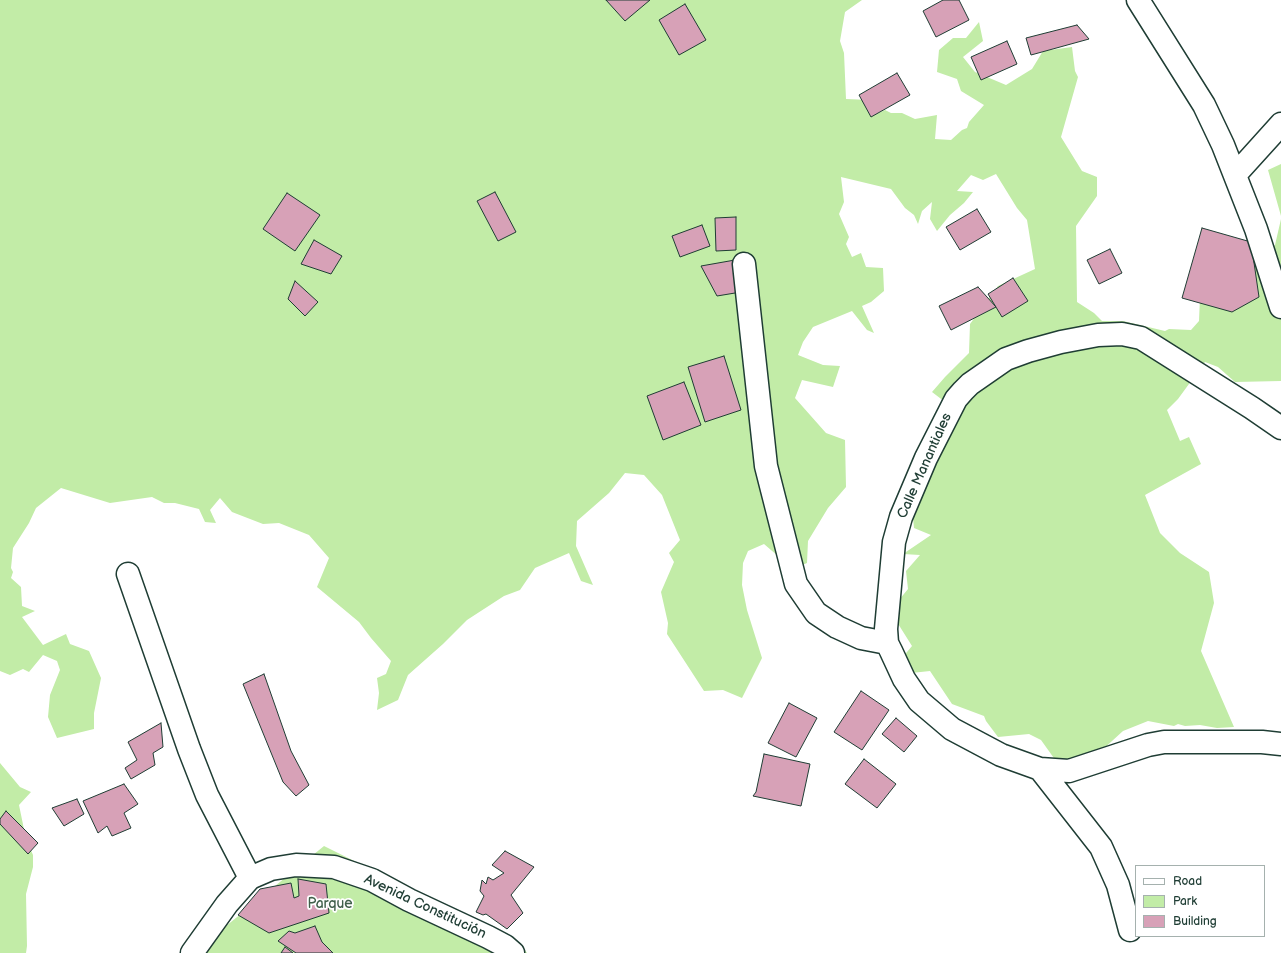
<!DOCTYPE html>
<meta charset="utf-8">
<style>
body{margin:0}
#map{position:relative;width:1281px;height:953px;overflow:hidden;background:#fff;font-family:"Balsamiq Sans",sans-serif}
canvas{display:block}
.legend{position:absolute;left:1135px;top:865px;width:130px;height:72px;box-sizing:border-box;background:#fff;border:1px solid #a5b1ae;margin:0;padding:5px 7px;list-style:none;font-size:12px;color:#1f3d34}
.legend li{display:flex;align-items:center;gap:8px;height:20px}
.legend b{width:20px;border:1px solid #a5b1ae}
</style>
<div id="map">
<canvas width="1281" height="953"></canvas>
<ul class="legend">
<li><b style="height:5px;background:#fff"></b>Road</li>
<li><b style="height:11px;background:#c2eca7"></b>Park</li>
<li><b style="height:11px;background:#d7a1b7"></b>Building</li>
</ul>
</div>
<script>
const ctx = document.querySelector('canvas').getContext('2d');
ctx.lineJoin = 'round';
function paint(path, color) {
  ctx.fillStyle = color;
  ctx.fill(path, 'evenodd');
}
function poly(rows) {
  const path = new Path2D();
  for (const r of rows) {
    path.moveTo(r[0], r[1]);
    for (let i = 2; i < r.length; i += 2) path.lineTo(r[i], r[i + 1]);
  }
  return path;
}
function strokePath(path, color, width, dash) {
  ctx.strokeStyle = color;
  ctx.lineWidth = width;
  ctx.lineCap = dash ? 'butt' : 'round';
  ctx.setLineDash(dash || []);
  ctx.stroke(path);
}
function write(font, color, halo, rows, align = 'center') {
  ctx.font = font + ' "Balsamiq Sans",sans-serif';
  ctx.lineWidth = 3.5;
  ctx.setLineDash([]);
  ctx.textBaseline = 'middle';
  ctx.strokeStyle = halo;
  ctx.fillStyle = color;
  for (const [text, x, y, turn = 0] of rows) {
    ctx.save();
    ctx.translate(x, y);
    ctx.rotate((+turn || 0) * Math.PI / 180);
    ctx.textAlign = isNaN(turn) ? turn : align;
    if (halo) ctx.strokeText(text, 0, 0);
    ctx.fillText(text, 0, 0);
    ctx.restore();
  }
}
paint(poly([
 [0,0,862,0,845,12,840,41,844,53,846,99,870,100,876,114,885,110,891,113,902,113,915,119,937,115,935,139,951,140,962,130,967,128,969,122,984,105,961,91,957,79,937,72,939,50,953,38,966,38,979,22,983,41,963,57,975,72,1006,85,1032,69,1043,51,1072,47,1075,71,1078,77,1061,137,1082,171,1097,177,1097,196,1076,226,1077,302,1094,313,1102,321,1123,321,1165,331,1169,329,1191,330,1199,321,1201,273,1245,270,1275,245,1281,219,1281,381,1235,382,1218,367,1205,362,1178,399,1167,410,1180,441,1189,437,1201,464,1145,495,1160,533,1180,553,1209,572,1214,603,1201,651,1234,727,1217,728,1200,725,1185,726,1178,724,1174,726,1148,721,1123,731,1078,772,1056,761,1041,740,1029,734,998,737,986,721,984,716,952,704,930,671,902,674,902,658,912,646,890,611,908,589,906,571,920,555,903,554,931,535,914,528,909,475,949,405,932,392,945,377,969,353,970,324,998,286,1035,269,1027,220,1017,208,996,174,983,180,971,175,957,191,973,192,964,203,950,215,937,231,930,219,932,202,922,211,918,224,914,215,905,208,891,189,841,177,844,202,839,214,849,237,846,244,852,257,861,253,866,267,883,268,884,291,871,302,862,306,874,333,867,330,852,311,813,327,803,342,798,355,823,365,840,366,833,387,802,380,795,398,826,433,845,440,846,487,828,508,808,541,807,563,793,569,764,544,748,551,743,563,742,585,747,610,762,658,742,698,723,690,704,691,667,634,668,623,661,592,674,562,669,553,680,540,662,495,644,475,625,473,609,493,577,521,576,546,593,585,581,581,569,553,535,568,520,590,504,596,467,620,443,644,408,675,398,700,377,710,379,693,377,678,386,674,391,661,371,638,359,622,317,587,329,558,309,535,279,523,263,524,232,512,220,498,210,510,216,523,205,522,199,509,175,503,164,503,152,497,110,503,61,488,36,508,29,523,13,548,11,568,13,572,11,578,21,587,22,606,35,611,22,617,43,645,66,634,70,644,89,651,101,678,94,713,94,729,57,738,48,717,50,695,60,670,57,661,43,655,29,672,23,669,10,675,0,671],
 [1281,164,1281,216,1268,170],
 [0,763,20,787,31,792,19,805,26,839,33,855,33,867,26,894,27,946,26,953,0,953],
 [324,846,521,944,527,953,193,953]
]), '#c2eca7');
const building = poly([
 [606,0,650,0,625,21,606,0],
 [943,0,959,0,969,20,936,37,923,11,943,0],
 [685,4,706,40,679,55,659,20,685,4],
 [1077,25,1089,39,1031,55,1026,38,1077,25],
 [1007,41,1017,64,981,80,971,57,1007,41],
 [897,73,910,95,871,117,859,95,897,73],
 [495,192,516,232,498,241,477,201,495,192],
 [287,193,320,215,295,251,263,229,287,193],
 [977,209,991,232,960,250,946,227,977,209],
 [736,217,736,250,716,251,715,218,736,217],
 [702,225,710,246,680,257,672,236,702,225],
 [1202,228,1251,242,1259,297,1232,312,1182,298,1202,228],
 [314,240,342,256,331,274,301,264,314,240],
 [1110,249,1122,273,1099,284,1087,260,1110,249],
 [735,260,741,292,717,296,701,266,735,260],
 [1013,278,1028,301,1002,317,988,294,1013,278],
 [295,281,318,302,305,316,288,299,295,281],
 [978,287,996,307,951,330,939,306,978,287],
 [724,356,741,410,705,422,688,367,724,356],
 [684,382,701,425,663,440,647,396,684,382],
 [264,674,291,751,309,785,296,796,283,782,243,684,264,674],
 [861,691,889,710,862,750,834,732,861,691],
 [789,703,817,718,796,757,768,743,789,703],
 [896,718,917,736,904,752,882,734,896,718],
 [161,723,163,747,153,753,155,765,131,779,125,768,137,760,128,742,161,723],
 [764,754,810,764,801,806,753,796,756,792,764,754],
 [864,759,896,784,877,808,845,784,864,759],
 [124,784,138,804,124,813,131,828,112,836,107,826,98,833,83,801,124,784],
 [77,799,84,814,64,826,52,808,77,799],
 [6,811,38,843,28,854,0,824,0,819,6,811],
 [505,851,534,867,511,895,523,913,507,929,486,914,483,915,476,912,484,896,480,891,482,880,486,884,488,877,493,880,504,873,492,865,505,851],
 [298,879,326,884,329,913,269,933,238,915,260,889,291,883,294,898,299,896,298,879],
 [315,926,322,942,333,953,296,953,278,941,289,931,295,933,315,926],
 [285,947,293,953,281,953,285,947]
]);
paint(building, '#d7a1b7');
strokePath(building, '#1f3d34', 1);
const street = poly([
 [1138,0,1204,105,1223,145,1256,229,1281,307],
 [1235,175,1281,124],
 [744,264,766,466,796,584,816,613,837,627,861,638,887,643],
 [1281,428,1252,408,1141,338,1122,334,1098,335,1061,342,1028,351,1006,359,970,384,963,391,956,399,926,458,901,517,894,542,886,629,887,643,891,651,904,679,919,701,952,729,1001,755,1040,769,1069,771,1148,745,1164,742,1262,742,1281,744],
 [128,574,189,749,207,795,250,878],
 [1040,769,1101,847,1118,885,1130,930]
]);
const secondary = poly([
 [192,953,227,904,250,878,271,869,296,865,334,867,372,880,409,900,488,937,505,946,513,953]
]);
strokePath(street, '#1f3d34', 25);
strokePath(secondary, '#1f3d34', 25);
strokePath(street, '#fff', 22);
strokePath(secondary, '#fff', 22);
write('14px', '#1f3d34', '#fff', [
 ["Calle Manantiales",925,466,-66],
 ["Avenida Constitución",425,907,25]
]);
write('14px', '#40604b', '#fff', [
 ["Parque",330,904]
]);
</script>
